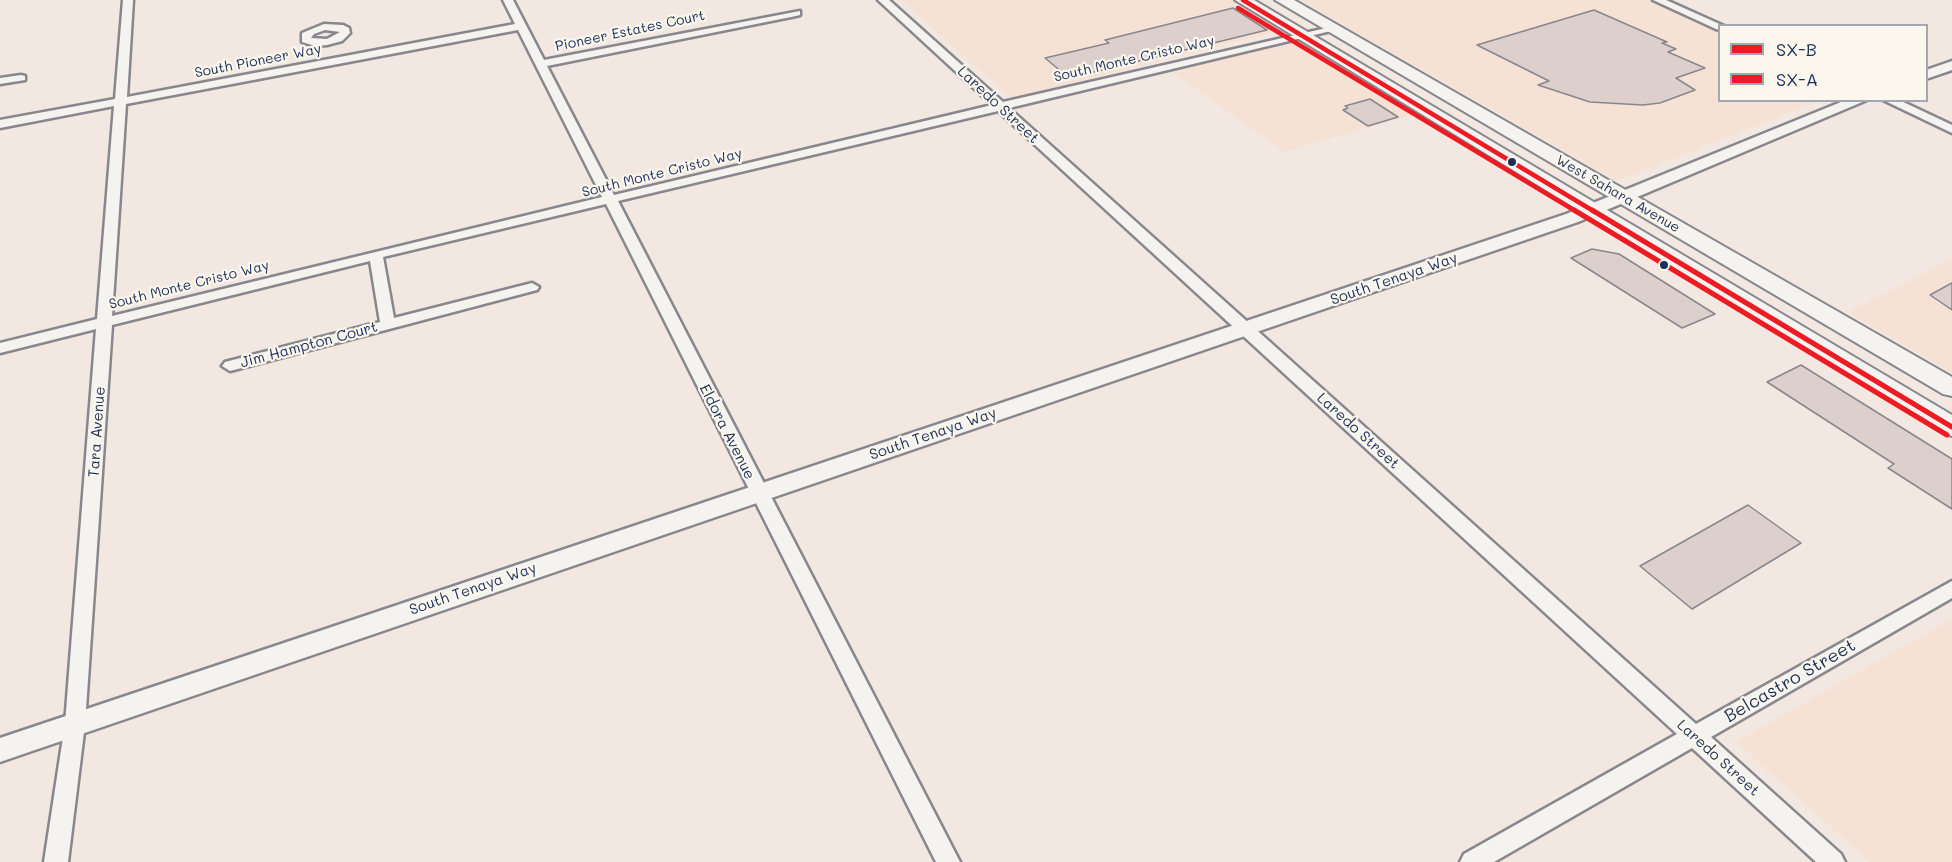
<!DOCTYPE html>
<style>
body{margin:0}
#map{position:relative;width:1952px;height:862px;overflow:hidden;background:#f2e8e1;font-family:Mali,sans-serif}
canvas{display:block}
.legend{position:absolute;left:1718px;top:24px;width:210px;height:78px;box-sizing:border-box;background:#fbf7ec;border:2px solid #a1a7b3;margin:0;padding:8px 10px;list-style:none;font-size:18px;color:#1b2f5e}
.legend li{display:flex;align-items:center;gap:12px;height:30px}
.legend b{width:30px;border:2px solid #a1a7b3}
</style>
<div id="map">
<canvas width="1952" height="862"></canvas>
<ul class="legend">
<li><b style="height:8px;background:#ed1c24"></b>SX-B</li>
<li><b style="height:8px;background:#ed1c24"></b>SX-A</li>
</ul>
</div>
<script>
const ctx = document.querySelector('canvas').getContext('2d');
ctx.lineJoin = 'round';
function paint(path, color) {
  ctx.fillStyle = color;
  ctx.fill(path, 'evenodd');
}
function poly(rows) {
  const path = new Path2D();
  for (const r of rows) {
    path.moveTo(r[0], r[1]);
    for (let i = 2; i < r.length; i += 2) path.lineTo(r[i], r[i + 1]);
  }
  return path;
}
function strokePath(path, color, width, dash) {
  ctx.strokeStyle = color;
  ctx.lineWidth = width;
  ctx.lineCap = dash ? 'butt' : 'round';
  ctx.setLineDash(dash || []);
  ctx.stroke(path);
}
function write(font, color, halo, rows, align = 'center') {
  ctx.font = font + ' Mali,sans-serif';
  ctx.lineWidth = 4.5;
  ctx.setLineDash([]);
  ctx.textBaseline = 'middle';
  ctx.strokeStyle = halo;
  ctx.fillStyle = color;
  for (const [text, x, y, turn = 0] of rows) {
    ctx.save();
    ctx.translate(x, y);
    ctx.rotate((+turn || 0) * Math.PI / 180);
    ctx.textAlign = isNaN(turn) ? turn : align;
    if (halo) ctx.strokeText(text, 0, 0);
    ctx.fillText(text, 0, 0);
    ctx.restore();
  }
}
paint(poly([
 [901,0,1231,0,1281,31,1011,98],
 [1300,0,1647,0,1719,32,1720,100,1817,101,1617,181],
 [1298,42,1416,114,1284,152,1171,71],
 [1952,259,1952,373,1848,312],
 [1952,619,1952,862,1870,862,1736,742]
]), '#f6e1d5');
const building = poly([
 [1233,8,1267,30,1069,78,1045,58,1109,43,1105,40,1233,8],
 [1594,10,1667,42,1662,43,1676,49,1668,52,1705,68,1676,78,1695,90,1660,103,1643,105,1590,102,1538,85,1549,81,1477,45,1594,10],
 [1370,99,1398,117,1368,126,1343,110,1348,108,1345,106,1370,99],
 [1592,249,1619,254,1715,314,1682,328,1571,258,1592,249],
 [1952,283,1952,310,1930,295,1952,283],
 [1801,365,1952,459,1952,509,1888,468,1894,464,1767,382,1801,365],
 [1748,505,1801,543,1692,609,1640,566,1748,505]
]);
paint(building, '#ddcfcb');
strokePath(building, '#88878d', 1.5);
const minor = poly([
 [123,0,133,0,127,97,515,24,503,0,513,0,544,60,800,11,800,15,796,16,547,66,614,195,992,105,878,0,889,0,1003,102,1335,26,1335,30,1009,108,1696,724,1952,581,1952,598,1711,737,1841,854,1845,862,1816,862,1692,748,1494,862,1460,862,1464,854,1677,734,998,111,618,201,960,862,936,862,606,204,383,257,394,318,532,283,539,287,537,290,230,371,222,366,225,362,380,322,370,261,112,325,85,724,68,862,44,862,65,724,96,329,0,353,0,343,97,319,114,106,0,128,0,120,115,99,123,0],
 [518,30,602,197,112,316,126,104,518,30],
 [1653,0,1666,0,1724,26,1720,26,1720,30,1716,29,1653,0],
 [324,24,343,25,349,28,350,33,342,41,327,45,315,46,302,42,302,33,324,24],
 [325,30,340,32,327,39,311,38,314,34,325,30],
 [21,75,25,76,25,80,0,84,0,78,21,75],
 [1883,100,1899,100,1952,125,1952,133,1883,100]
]);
const tertiary = poly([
 [1952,61,1952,70,1926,79,1926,70,1952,61],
 [1846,100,1867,100,1578,222,0,762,0,738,1566,214,1846,100]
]);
const primary = poly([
 [1235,0,1254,0,1952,415,1952,436,1943,433,1235,0],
 [1275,0,1294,0,1952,377,1952,396,1943,394,1275,0]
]);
strokePath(minor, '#88878d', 5);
strokePath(tertiary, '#88878d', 5);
strokePath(primary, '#88878d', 4);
paint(minor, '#f5f3ef');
paint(tertiary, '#f5f3ef');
paint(primary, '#f5f3ef');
strokePath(poly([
 [1243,0,1595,212]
]), '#ed1c24', 4.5);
strokePath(poly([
 [1592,210,1952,427]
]), '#ed1c24', 5);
strokePath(poly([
 [1238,8,1577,212]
]), '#ed1c24', 4.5);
strokePath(poly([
 [1574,210,1947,435]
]), '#ed1c24', 5);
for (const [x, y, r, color] of [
 [1512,162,5,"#1b2f5e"],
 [1664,265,5,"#1b2f5e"]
]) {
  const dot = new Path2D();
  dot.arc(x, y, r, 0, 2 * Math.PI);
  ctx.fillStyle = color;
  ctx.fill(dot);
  strokePath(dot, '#fbf7ec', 2);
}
write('14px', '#1b2f5e', '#fbf7ec', [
 ["Pioneer Estates Court",630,31,-12],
 ["South Monte Cristo Way",1134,59,-13],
 ["South Pioneer Way",258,61,-11],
 ["South Monte Cristo Way",662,173,-14],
 ["West Sahara Avenue",1618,194,30],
 ["South Monte Cristo Way",189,285,-14]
]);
write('15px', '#1b2f5e', '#fbf7ec', [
 ["Laredo Street",998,105,43],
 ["South Tenaya Way",1394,279,-19],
 ["Jim Hampton Court",309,345,-15],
 ["Laredo Street",1358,431,42],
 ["Tara Avenue",97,432,-86],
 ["Eldora Avenue",727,432,63],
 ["South Tenaya Way",933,434,-19],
 ["South Tenaya Way",473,589,-19],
 ["Laredo Street",1718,758,42]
]);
write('18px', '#1b2f5e', '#fbf7ec', [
 ["Belcastro Street",1790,681,-30]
]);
</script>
